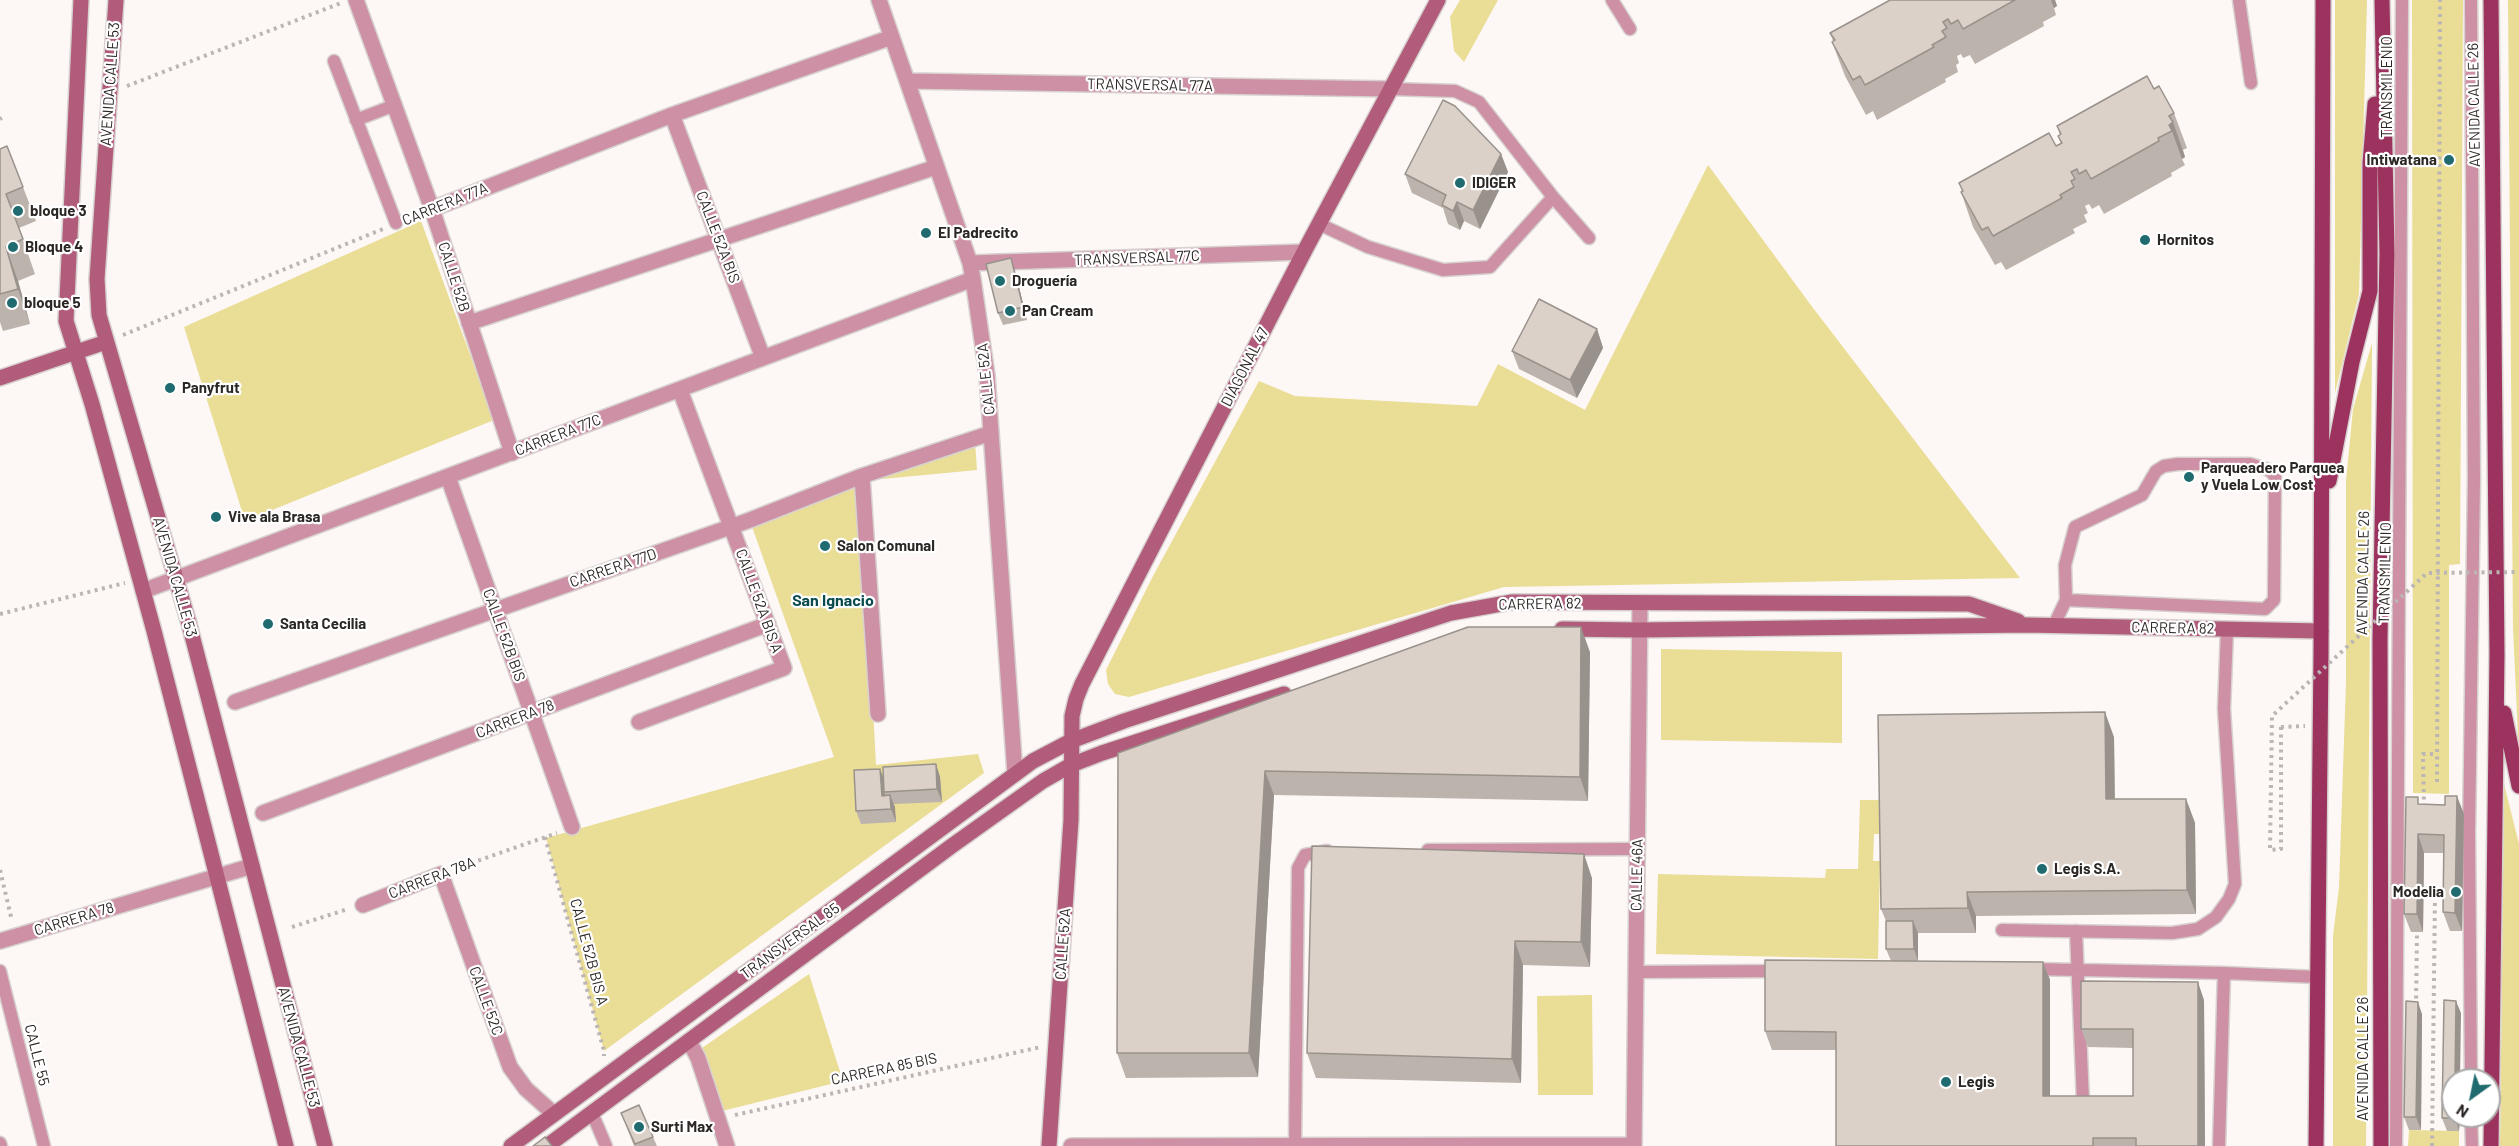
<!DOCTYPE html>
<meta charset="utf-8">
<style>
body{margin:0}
#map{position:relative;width:2519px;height:1146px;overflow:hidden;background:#fdf7f6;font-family:Barlow,sans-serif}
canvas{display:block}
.north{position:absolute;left:2441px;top:1068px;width:60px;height:60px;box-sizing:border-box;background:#fff;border:2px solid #aba9a8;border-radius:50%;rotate:213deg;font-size:16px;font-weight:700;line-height:24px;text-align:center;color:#2c2725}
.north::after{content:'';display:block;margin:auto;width:21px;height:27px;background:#1f6b6f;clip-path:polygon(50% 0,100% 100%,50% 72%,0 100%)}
</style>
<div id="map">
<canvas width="2519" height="1146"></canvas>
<div class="north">N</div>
</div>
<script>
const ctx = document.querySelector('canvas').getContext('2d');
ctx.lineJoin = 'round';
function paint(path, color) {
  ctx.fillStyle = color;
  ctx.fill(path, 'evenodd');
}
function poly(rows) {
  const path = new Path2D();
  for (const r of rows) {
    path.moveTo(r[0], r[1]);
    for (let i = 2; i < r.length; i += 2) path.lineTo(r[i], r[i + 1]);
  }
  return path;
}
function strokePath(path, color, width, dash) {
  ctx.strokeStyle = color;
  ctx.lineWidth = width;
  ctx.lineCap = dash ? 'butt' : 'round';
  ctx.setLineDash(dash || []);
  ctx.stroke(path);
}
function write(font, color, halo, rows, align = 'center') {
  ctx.font = font + ' Barlow,sans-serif';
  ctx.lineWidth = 4.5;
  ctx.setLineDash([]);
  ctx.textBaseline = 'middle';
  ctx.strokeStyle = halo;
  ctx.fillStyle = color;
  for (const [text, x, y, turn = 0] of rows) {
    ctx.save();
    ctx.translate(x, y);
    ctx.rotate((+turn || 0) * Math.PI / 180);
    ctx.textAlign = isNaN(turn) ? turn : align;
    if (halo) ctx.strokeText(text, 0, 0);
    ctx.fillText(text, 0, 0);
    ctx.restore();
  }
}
paint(poly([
 [1460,0,1498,0,1464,62,1454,51,1450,17],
 [2335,0,2367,0,2359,294,2335,393],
 [2412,0,2463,0,2460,564,2449,565,2449,794,2413,793],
 [2508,0,2519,0,2519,758,2513,628],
 [1708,165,1810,304,2020,578,1504,587,1129,697,1115,694,1108,684,1106,670,1153,576,1259,381,1295,396,1477,406,1498,364,1585,410],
 [421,221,494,420,245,521,184,327],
 [2372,343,2366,1146,2333,1146,2333,936,2339,887,2346,682,2346,481,2353,409],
 [975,442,977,470,861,481,876,765,978,754,984,773,604,1051,546,838,834,757,751,524,861,481],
 [1661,649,1842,652,1842,743,1661,740],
 [2504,784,2519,844,2519,1146,2500,1146],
 [1860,800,1884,800,1883,834,1874,834,1873,861,1880,861,1878,959,1656,954,1658,874,1825,878,1826,869,1858,869],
 [809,974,843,1081,722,1111,699,1050],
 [1592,995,1593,1095,1538,1095,1537,996],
 [2409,1130,2459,1131,2459,1146,2408,1146]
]), '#eadd95');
const lane = poly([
 [1612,0,1630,29],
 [2239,0,2251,83],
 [334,61,396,223],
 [1391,89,1455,91,1479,102,1553,197,1589,238],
 [356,120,395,105],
 [1319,224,1368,247,1443,270,1490,267,1553,197],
 [2054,625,2066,600,2265,609,2274,600,2275,476,2269,470,2250,464,2178,464,2164,466,2156,471,2142,495,2075,527,2065,565,2066,600],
 [1428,850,1637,849],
 [2002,930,2172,933,2198,929,2216,917,2229,899,2235,884,2224,709,2227,630],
 [2076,931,2083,1102],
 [2031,969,2224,973,2317,977],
 [0,971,44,1146],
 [1636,972,1779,971],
 [2471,1080,2469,833,2474,480,2471,0],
 [592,1113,606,1146],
 [2471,1116,2472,1146],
 [0,1143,1,1146],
 [1295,1146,1298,868,1305,855,1327,851],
 [2219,1146,2224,973],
 [2396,1146,2402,0]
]);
const street = poly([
 [356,0,432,209,512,453],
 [879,0,970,263,973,279,987,375,1015,774],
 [908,81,1391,89],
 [672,115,763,358],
 [432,209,672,115,892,37],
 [970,263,1304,252],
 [469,323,936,167],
 [862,476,878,714],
 [448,477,572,827],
 [143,591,973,279],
 [235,702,750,520,862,476,991,433],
 [639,722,784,668,680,390],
 [263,813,768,624],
 [363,905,441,874,510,1067,526,1089,554,1114],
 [0,941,252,866],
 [689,1041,698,1058,727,1146],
 [1071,1146,1634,1145],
 [1634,1146,1640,603]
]);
const secondary = poly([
 [81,0,66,321,92,404,154,631,286,1146],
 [116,0,97,279,99,315,188,620,325,1146],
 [0,378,106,342],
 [1562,629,1639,630,2026,625,2321,631],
 [511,1146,1033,761,1071,741,1124,721,1451,613,1512,602,1969,604,2018,621],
 [547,1146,953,845,1043,781,1071,765,1102,753,1284,694],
 [1049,1146,1071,820,1072,716,1076,699,1082,684,1304,252,1438,0]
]);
const primary = poly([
 [2329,481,2352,362,2370,291,2370,163,2375,104],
 [2504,713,2519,786],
 [2316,1146,2321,653,2323,0],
 [2381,1146,2380,639,2387,254,2382,0],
 [2491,1146,2497,654,2491,0]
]);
strokePath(lane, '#d7d2d0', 15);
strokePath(street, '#d7d2d0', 18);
strokePath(secondary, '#d7d2d0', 18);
strokePath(primary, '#d7d2d0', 18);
strokePath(poly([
 [127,86,341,3],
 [0,119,2,118],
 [123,335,383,229],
 [0,614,125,583],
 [2281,727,2305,726],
 [2437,782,2440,0],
 [2424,807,2423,754,2436,754],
 [545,837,604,1051,604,1056],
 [457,868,557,833],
 [0,870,12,921],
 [292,927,348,909],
 [2416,1006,2417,932],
 [735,1115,1041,1047],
 [2432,1146,2435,895]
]), '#bbb5b4', 4, [3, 4.5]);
strokePath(lane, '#cd90a4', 12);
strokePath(street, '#cd90a4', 15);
strokePath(secondary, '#b25c7b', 15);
strokePath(primary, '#9c325e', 15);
strokePath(poly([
 [2281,727,2281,849,2270,850,2272,716,2427,573,2519,572]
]), '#bbb5b4', 4, [3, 4.5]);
paint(poly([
 [1890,0,2055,0,2057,6,2054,8,2056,15,2043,22,2044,26,1975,64,1970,55,1963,58,1961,54,1957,56,1959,63,1956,65,1958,72,1945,79,1946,82,1877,120,1873,111,1866,115,1845,76,1832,42,1833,41,1830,33],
 [2154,89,2174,113,2187,148,2183,150,2185,157,2182,159,2185,165,2171,173,2172,176,2104,214,2099,205,2092,209,2089,204,2085,206,2088,213,2084,215,2087,222,2073,229,2075,233,2006,270,2001,262,1995,265,1973,227,1961,192,1962,191,1959,183,2056,146,2061,144,2058,136,2060,135,2057,126],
 [0,149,23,187,36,221,19,228,35,274,18,281,30,324,3,331,0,322],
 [1501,154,1508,172,1480,229,1464,221,1460,230,1448,224,1443,208,1412,193,1405,174],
 [1015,271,1027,320,1003,325,998,313],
 [1597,329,1603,348,1577,398,1519,369,1512,351],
 [1590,652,1588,801,1274,795,1258,1077,1126,1078,1117,1053,1118,753],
 [2114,737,2115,799,2186,799,2195,823,2196,914,1976,916,1976,933,1918,933,1918,961,2043,962,2050,980,2050,1096,2133,1096,2133,1048,2088,1047,2081,1029,2204,1000,2205,1146,1836,1146,1836,1050,1772,1050,1765,1031,1891,961,1886,949,1886,921,1881,909],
 [936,764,940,777,942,802,894,804,896,822,861,824,856,811,880,769,883,778],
 [2421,804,2464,814,2462,931,2450,931,2443,912,2444,853,2424,853,2423,932,2411,932,2404,914],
 [1592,878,1590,967,1523,965,1521,1083,1316,1078,1307,1053],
 [2461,1013,2453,1116,2460,1116,2459,1131,2447,1131,2442,1118],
 [2422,1014,2421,1130,2409,1130,2404,1117],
 [621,1113,653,1137,657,1146,634,1146]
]), '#bcb4ac');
paint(poly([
 [2051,0,2055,0,2057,6,2054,8],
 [2173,122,2185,157,2182,159,2172,131,2169,125],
 [1501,154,1508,172,1480,229,1473,210],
 [1457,202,1464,221,1460,230,1453,211],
 [6,247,18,281,30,324,18,289],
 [1011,258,1015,271,1027,320,1023,307],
 [1597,329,1603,348,1577,398,1570,380],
 [1581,627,1590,652,1588,801,1580,777],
 [2105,712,2114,737,2115,824,2106,799],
 [936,764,940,777,942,802,937,789],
 [880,769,885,781,884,792,886,796,882,796],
 [1265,771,1274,795,1258,1077,1249,1053],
 [890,795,895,807,896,822,891,809],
 [2457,796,2464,814,2462,931,2455,913],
 [2186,799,2195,823,2196,914,2187,890],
 [2418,834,2424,853,2423,932,2417,914],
 [1584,854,1592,878,1590,967,1581,942],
 [1967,892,1976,916,1976,933,1968,908],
 [1913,921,1918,933,1918,961,1914,949],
 [1515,941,1523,965,1521,1083,1512,1059],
 [2043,962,2050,980,2050,1114,2043,1096],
 [2198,982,2204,1000,2205,1146,2198,1146],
 [2456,1001,2461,1013,2460,1080,2455,1080],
 [2418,1002,2422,1014,2421,1130,2416,1117],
 [2455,1116,2460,1116,2459,1131,2455,1118]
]), '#99928c');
const building = poly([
 [1890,0,2015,0,1963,29,1958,20,1951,24,1948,19,1943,22,1947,28,1942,31,1946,37,1932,45,1934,47,1865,85,1860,76,1853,80,1832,42,1835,40,1830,33,1890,0],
 [2147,76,2154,89,2159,86,2174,113,2169,116,2173,122,2169,125,2172,131,2158,138,2159,141,2091,179,2086,170,2079,174,2077,169,2071,172,2075,179,2071,181,2074,187,2060,195,2062,198,1993,236,1988,227,1982,230,1961,192,1963,191,1959,183,2049,133,2056,146,2062,143,2058,136,2061,134,2057,126,2147,76],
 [1443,100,1455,106,1501,154,1473,210,1457,202,1453,211,1442,205,1446,195,1405,174,1443,100],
 [7,146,23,187,6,194,23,239,6,247,18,289,0,294,0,149,7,146],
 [1011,258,1023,307,998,313,986,264,1011,258],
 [1539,299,1597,329,1570,380,1512,351,1539,299],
 [1468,627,1581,627,1580,777,1265,771,1249,1053,1117,1053,1118,753,1468,627],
 [2105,712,2106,799,2186,799,2187,890,1967,892,1968,908,1881,909,1878,715,2105,712],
 [936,764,937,789,884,792,883,767,936,764],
 [880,769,882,796,890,795,891,809,856,811,854,770,880,769],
 [2445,796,2457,796,2455,913,2443,912,2444,835,2418,834,2417,914,2404,914,2406,797,2418,797,2418,804,2445,805,2445,796],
 [1312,846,1584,854,1581,942,1515,941,1512,1059,1307,1053,1312,846],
 [1886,921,1913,921,1914,949,1886,949,1886,921],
 [1765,960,2043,962,2043,1096,2133,1096,2133,1029,2081,1029,2081,981,2198,982,2198,1146,2136,1146,2136,1138,2093,1138,2093,1146,1836,1146,1836,1032,1765,1031,1765,960],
 [2444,1000,2456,1001,2455,1080,2453,1080,2453,1116,2455,1116,2455,1118,2442,1118,2444,1000],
 [2406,1001,2418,1002,2416,1117,2404,1117,2406,1001],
 [639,1105,653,1137,635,1144,621,1113,639,1105],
 [545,1137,552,1146,533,1146,545,1137]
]);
paint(building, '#dbd1c8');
strokePath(building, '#99928c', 1.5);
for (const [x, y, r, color] of [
 [2449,160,6,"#1f6b6f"],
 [1460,183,6,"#1f6b6f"],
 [18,211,6,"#1f6b6f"],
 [926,233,6,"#1f6b6f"],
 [2145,240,6,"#1f6b6f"],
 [13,247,6,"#1f6b6f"],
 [1000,281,6,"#1f6b6f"],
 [12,303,6,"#1f6b6f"],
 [1010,311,6,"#1f6b6f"],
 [170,388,6,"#1f6b6f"],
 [2189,477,6,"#1f6b6f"],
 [216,517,6,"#1f6b6f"],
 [825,546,6,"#1f6b6f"],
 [268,624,6,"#1f6b6f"],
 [2042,869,6,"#1f6b6f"],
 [2456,892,6,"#1f6b6f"],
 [1946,1082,6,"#1f6b6f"],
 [639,1127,6,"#1f6b6f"]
]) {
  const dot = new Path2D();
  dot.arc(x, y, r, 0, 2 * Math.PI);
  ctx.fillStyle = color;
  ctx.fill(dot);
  strokePath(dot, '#fff', 2);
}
write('15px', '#2c2725', '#fff', [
 ["AVENIDA CALLE 53",110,84,-86],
 ["TRANSVERSAL 77A",1150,85,1],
 ["TRANSMILENIO",2387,87,-90],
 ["AVENIDA CALLE 26",2474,105,-91],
 ["CARRERA 77A",445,204,-22],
 ["CALLE 52A BIS",718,237,69],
 ["TRANSVERSAL 77C",1137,258,-2],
 ["CALLE 52B",454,277,72],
 ["DIAGONAL 47",1245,367,-63],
 ["CALLE 52A",986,379,-96],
 ["CARRERA 77C",558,435,-21],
 ["CARRERA 77D",613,568,-19],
 ["AVENIDA CALLE 26",2363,573,-89],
 ["TRANSMILENIO",2385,573,-89],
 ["AVENIDA CALLE 53",175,577,74],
 ["CALLE 52A BIS A",759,601,70],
 ["CARRERA 82",1540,604,-1],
 ["CARRERA 82",2173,628,1],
 ["CALLE 52B BIS",504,635,70],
 ["CARRERA 78",515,719,-21],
 ["CALLE 46A",1637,875,-89],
 ["CARRERA 78A",432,878,-21],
 ["CARRERA 78",74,919,-17],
 ["TRANSVERSAL 85",790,941,-36],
 ["CALLE 52A",1063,944,-86],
 ["CALLE 52B BIS A",589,952,75],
 ["CALLE 52C",486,1001,70],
 ["AVENIDA CALLE 53",299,1047,75],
 ["CALLE 55",37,1055,76],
 ["AVENIDA CALLE 26",2363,1059,-90],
 ["CARRERA 85 BIS",884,1069,-12]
]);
write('bold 15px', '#2c2725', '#fff', [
 ["Intiwatana",2437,160,"right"],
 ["IDIGER",1472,183],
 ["bloque 3",30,211],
 ["El Padrecito",938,233],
 ["Hornitos",2157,240],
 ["Bloque 4",25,247],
 ["Droguería",1012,281],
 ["bloque 5",24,303],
 ["Pan Cream",1022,311],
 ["Panyfrut",182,388],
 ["Parqueadero Parquea",2201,468],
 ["y Vuela Low Cost",2201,485],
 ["Vive ala Brasa",228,517],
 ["Salon Comunal",837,546],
 ["Santa Cecilia",280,624],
 ["Legis S.A.",2054,869],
 ["Modelia",2444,892,"right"],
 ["Legis",1958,1082],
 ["Surti Max",651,1127]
], 'left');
write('bold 16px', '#094a4d', '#fff', [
 ["San Ignacio",833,601]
]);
</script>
